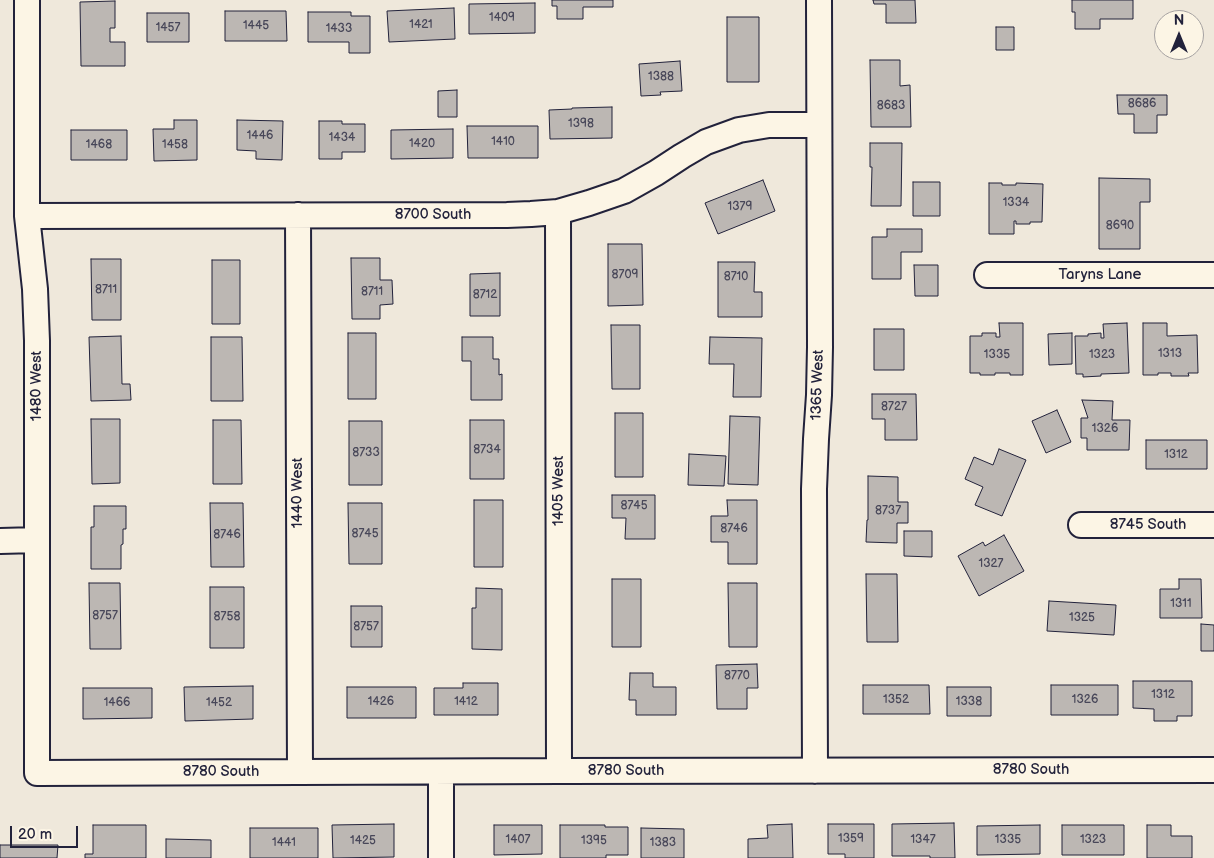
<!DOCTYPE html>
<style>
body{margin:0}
#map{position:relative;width:1214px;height:858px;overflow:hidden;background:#efe8db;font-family:"Balsamiq Sans",sans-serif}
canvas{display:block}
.north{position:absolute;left:1154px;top:10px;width:50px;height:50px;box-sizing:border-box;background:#fcf5e5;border:1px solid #a5a1a1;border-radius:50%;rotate:0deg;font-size:14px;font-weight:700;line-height:20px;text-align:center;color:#22223b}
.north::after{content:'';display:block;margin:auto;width:18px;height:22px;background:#22223b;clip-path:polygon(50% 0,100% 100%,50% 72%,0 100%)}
.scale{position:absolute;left:10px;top:826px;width:68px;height:22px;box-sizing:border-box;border:2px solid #22223b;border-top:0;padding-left:6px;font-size:15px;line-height:18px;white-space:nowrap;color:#22223b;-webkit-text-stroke:4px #fcf5e5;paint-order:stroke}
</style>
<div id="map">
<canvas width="1214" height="858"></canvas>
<div class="north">N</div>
<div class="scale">20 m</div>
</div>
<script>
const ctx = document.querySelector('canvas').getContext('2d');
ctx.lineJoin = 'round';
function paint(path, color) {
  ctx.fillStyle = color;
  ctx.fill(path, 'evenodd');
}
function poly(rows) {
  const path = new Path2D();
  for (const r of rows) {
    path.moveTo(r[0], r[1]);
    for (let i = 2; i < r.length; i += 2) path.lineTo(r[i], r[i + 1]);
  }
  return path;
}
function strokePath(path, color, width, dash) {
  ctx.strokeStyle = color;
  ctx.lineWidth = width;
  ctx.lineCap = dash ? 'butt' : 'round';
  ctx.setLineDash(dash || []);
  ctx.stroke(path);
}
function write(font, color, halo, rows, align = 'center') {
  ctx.font = font + ' "Balsamiq Sans",sans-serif';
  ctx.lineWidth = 4.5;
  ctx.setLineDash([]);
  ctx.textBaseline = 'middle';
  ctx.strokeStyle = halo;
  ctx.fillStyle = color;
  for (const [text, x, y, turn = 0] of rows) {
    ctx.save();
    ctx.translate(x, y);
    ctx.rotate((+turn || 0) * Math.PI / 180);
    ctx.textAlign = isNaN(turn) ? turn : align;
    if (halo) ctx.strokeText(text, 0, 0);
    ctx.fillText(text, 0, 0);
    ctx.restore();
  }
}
const building = poly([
 [552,0,613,0,613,7,583,7,583,19,557,19,557,6,552,6,552,0],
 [873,0,915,0,916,23,886,23,886,4,874,4,873,0],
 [1072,0,1133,0,1133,19,1100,19,1100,29,1075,29,1075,12,1072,12,1072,0],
 [115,1,115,28,110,28,110,42,125,42,125,66,81,66,80,2,115,1],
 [535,3,535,33,469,34,469,4,535,3],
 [454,8,455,39,389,42,387,11,454,8],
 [225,11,286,11,287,41,225,41,225,11],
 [308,12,351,12,351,16,370,16,370,53,349,53,349,42,308,42,308,12],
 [147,13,189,13,189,42,147,42,147,13],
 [727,17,759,17,759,82,727,82,727,17],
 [996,27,1014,27,1014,50,996,50,996,27],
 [870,60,900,60,900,86,910,85,911,127,871,127,870,60],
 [680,61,682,91,660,92,661,95,641,96,639,64,680,61],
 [457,90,457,117,438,117,438,91,457,90],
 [1117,95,1167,95,1167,115,1157,115,1157,133,1134,133,1134,114,1118,114,1117,95],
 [612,107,612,138,550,139,549,110,572,109,572,108,612,107],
 [174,120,197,120,197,160,154,161,153,129,174,129,174,120],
 [237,120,283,121,282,160,256,159,256,151,237,150,237,120],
 [319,121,342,121,342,124,365,124,365,152,342,152,342,159,319,159,319,121],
 [467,126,538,126,538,158,468,158,467,126],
 [453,129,453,158,391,159,391,130,453,129],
 [71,130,127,130,127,160,71,160,71,130],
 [870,143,902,143,901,206,871,206,872,167,870,167,870,143],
 [1099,178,1150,179,1150,202,1140,202,1140,249,1099,249,1099,178],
 [763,180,775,211,718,234,705,203,763,180],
 [913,182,940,182,940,216,913,216,913,182],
 [989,183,1002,183,1002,185,1016,185,1016,183,1043,184,1042,222,1030,222,1030,224,1016,224,1016,221,1014,221,1014,234,989,234,989,183],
 [887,229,922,229,922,252,901,252,901,279,872,279,872,237,887,237,887,229],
 [608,244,642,244,643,305,608,306,608,244],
 [351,258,380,258,380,280,392,280,393,304,380,305,380,319,352,319,351,258],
 [91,259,121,259,121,320,92,320,91,259],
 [212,260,240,260,240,324,212,324,212,260],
 [718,262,755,262,754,292,762,292,762,317,718,317,718,262],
 [914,265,938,265,938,296,915,296,914,265],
 [500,273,500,316,470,316,470,274,500,273],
 [999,323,1023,323,1023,375,1010,375,1010,373,995,373,995,375,980,375,980,373,970,373,970,336,982,336,982,333,996,333,996,337,1000,337,999,323],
 [1127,323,1129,373,1101,374,1101,376,1083,377,1083,374,1076,374,1075,336,1088,336,1088,334,1101,333,1101,338,1104,338,1103,324,1127,323],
 [1143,323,1167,323,1167,336,1197,335,1198,373,1188,373,1189,376,1171,376,1171,373,1158,373,1158,375,1143,375,1143,323],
 [611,325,640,325,640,389,612,389,611,325],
 [874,329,904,329,904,370,874,370,874,329],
 [348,333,376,333,376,399,348,399,348,333],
 [1072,333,1072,364,1049,365,1048,334,1072,333],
 [121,336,122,384,130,384,131,400,91,401,89,337,121,336],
 [211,337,242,337,243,401,211,401,211,337],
 [462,337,493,337,493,359,499,359,499,375,502,374,502,400,471,400,471,361,462,361,462,337],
 [710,337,762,338,761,397,733,397,734,364,709,364,710,337],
 [872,394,916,394,917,440,885,440,885,419,872,419,872,394],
 [1082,400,1113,401,1112,420,1130,420,1129,450,1087,450,1087,438,1081,438,1081,418,1088,418,1082,400],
 [1057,410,1071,442,1046,453,1032,421,1057,410],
 [615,413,643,413,643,477,615,477,615,413],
 [730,416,760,417,758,485,728,484,730,416],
 [91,419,120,419,120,483,92,484,91,419],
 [213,420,241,420,242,484,213,484,213,420],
 [470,420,504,420,504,479,470,479,470,420],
 [349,421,382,421,382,485,349,485,349,421],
 [1146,440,1207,440,1207,469,1146,469,1146,440],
 [999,449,1026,460,1002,516,975,505,983,487,965,479,974,457,993,465,999,449],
 [689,454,726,456,724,486,688,485,689,454],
 [868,476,898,477,898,502,908,502,908,523,897,523,897,543,866,542,867,520,868,520,868,476],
 [612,495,655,495,655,539,625,539,626,518,612,518,612,495],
 [474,500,503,500,503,567,474,567,474,500],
 [727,500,757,500,757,564,728,564,728,542,711,542,711,516,728,516,727,500],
 [210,503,243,503,244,567,211,567,210,503],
 [348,503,382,503,382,564,349,564,348,503],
 [94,506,126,506,126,529,123,529,123,544,121,545,121,569,91,569,91,527,94,527,94,506],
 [904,531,932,531,932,557,904,556,904,531],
 [1004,535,1024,571,979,596,958,556,983,542,985,546,1004,535],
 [866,574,897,574,898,642,867,642,866,574],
 [612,579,641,579,641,647,612,647,612,579],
 [1179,579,1201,579,1202,618,1160,618,1160,589,1179,589,1179,579],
 [89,583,120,583,121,649,90,649,89,583],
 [728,583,757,583,757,647,729,647,728,583],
 [210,587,244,587,244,648,210,648,210,587],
 [476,588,502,589,502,650,472,649,472,608,476,608,476,588],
 [1049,601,1116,605,1114,635,1047,631,1049,601],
 [351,606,382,606,382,647,351,647,351,606],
 [1201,624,1214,625,1214,651,1201,651,1201,624],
 [757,664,758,688,747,688,747,709,717,709,716,665,757,664],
 [630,673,653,673,653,687,676,687,676,715,636,715,636,700,629,700,630,673],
 [1133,681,1192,681,1192,716,1177,716,1177,721,1154,721,1154,709,1133,708,1133,681],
 [463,683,498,683,498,715,434,715,434,688,463,688,463,683],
 [863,685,929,685,930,714,863,714,863,685],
 [1051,685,1118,685,1118,715,1051,715,1051,685],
 [253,686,253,719,185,721,184,687,253,686],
 [347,687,416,687,416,718,347,718,347,687],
 [947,687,991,687,991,716,947,716,947,687],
 [83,688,152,688,152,718,83,719,83,688],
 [954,823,955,858,930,858,930,856,892,856,892,824,954,823],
 [394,824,394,857,333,858,332,825,394,824],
 [792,824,793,858,748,858,748,839,768,838,767,825,792,824],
 [828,824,874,824,874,858,845,858,845,854,828,854,828,824],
 [93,825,146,825,146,858,85,858,85,854,93,854,93,825],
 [494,825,542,825,542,854,494,855,494,825],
 [560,825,605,825,605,827,628,827,628,855,606,855,606,858,560,858,560,825],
 [1040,825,1040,854,977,855,977,826,1040,825],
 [1062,825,1124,825,1124,855,1062,855,1062,825],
 [1147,825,1171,825,1171,836,1192,836,1192,858,1147,858,1147,825],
 [250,828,318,828,318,858,250,858,250,828],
 [641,828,684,829,684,858,641,858,641,828],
 [166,839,211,840,211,858,166,858,166,839],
 [0,845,58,845,57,858,0,858,0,845]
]);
paint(building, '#bcb7b3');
strokePath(building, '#22223b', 1);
const street = poly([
 [27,0,27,216,35,289,37,341,37,773,559,771,1214,770],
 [558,212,559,771],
 [298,215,300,772],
 [27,216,507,215,531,214,558,212,589,203,624,191,656,173,682,156,706,142,739,130,769,125,819,125],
 [987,275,1214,275],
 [1081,525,1214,525],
 [0,541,37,540],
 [815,771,814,489,816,439,819,395,820,347,819,0],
 [441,772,441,858]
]);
strokePath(street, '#22223b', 28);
strokePath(street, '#fcf5e5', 24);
write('12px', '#484759', null, [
 ["1409",502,18],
 ["1421",421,25],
 ["1445",256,26],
 ["1457",168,28],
 ["1433",339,29],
 ["1388",661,77],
 ["8686",1142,104],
 ["8683",891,106],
 ["1398",581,124],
 ["1446",260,136],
 ["1434",342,138],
 ["1410",503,142],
 ["1420",422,144],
 ["1468",99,145],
 ["1458",175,145],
 ["1334",1016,203],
 ["1379",740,207],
 ["8690",1120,226],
 ["8709",625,275],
 ["8710",736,277],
 ["8711",106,290],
 ["8711",372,292],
 ["8712",485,295],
 ["1313",1170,354],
 ["1335",997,355],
 ["1323",1102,355],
 ["8727",894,407],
 ["1326",1105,429],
 ["8734",487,450],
 ["8733",366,453],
 ["1312",1176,455],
 ["8745",634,506],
 ["8737",888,511],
 ["8746",734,529],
 ["8745",365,534],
 ["8746",227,535],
 ["1327",991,564],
 ["1311",1181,604],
 ["8757",105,616],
 ["8758",227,617],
 ["1325",1082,618],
 ["8757",366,627],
 ["8770",737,676],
 ["1312",1163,695],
 ["1352",896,700],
 ["1326",1085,700],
 ["1426",381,702],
 ["1412",466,702],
 ["1338",969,702],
 ["1466",117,703],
 ["1452",219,703],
 ["1359",851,839],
 ["1407",518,840],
 ["1347",923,840],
 ["1335",1008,840],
 ["1323",1093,840],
 ["1425",363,841],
 ["1395",594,841],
 ["1441",284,843],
 ["1383",663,843]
]);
write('15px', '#22223b', '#fcf5e5', [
 ["8700 South",433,215],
 ["Taryns Lane",1100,275],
 ["1365 West",818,385,-88],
 ["1480 West",37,386,-90],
 ["1405 West",559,491,-90],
 ["1440 West",298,493,-90],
 ["8745 South",1148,525],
 ["8780 South",1031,770],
 ["8780 South",626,771],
 ["8780 South",221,772]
]);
</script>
